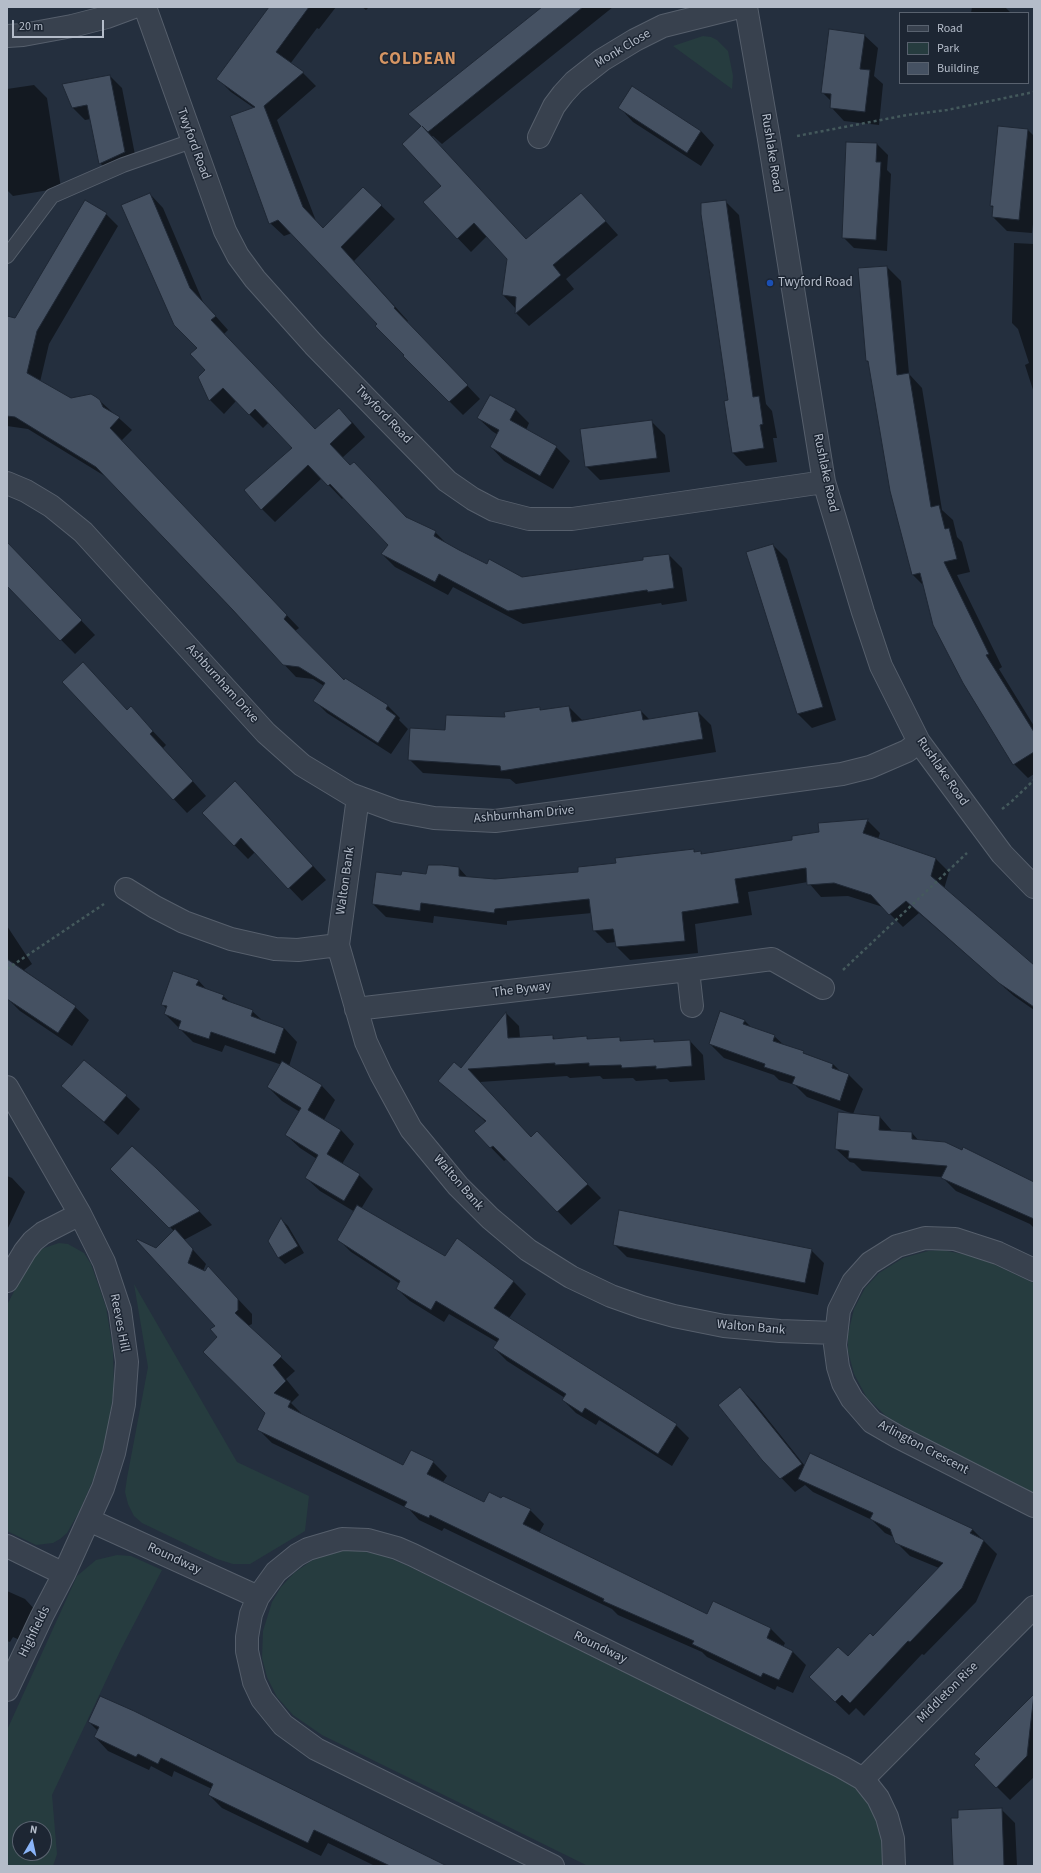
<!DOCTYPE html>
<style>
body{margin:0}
#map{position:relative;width:1041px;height:1873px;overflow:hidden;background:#242f3e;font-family:"Source Sans 3",sans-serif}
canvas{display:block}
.frame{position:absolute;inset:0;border:8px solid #b4bcc9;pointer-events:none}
.legend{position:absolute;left:899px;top:12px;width:130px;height:72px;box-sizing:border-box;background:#1d2633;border:1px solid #59626f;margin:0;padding:5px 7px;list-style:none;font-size:12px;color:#b4bcc9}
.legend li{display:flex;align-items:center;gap:8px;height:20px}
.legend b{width:20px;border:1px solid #59626f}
.north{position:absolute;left:12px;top:1821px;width:40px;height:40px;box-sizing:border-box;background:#1d2633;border:1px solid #59626f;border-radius:50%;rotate:9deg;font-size:11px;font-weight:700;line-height:16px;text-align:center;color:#b4bcc9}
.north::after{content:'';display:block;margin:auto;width:14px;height:18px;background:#8ab4f8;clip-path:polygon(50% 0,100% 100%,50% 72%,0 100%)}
.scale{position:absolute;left:12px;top:20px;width:92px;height:18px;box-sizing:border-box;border:2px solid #b4bcc9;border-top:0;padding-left:5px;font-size:12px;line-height:14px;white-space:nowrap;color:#b4bcc9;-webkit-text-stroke:3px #1d2633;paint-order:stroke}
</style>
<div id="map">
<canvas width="1041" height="1873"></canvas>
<div class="frame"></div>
<ul class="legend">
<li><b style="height:5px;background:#38414e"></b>Road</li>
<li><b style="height:11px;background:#263c3f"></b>Park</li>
<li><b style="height:11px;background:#455162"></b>Building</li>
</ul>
<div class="north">N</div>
<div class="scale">20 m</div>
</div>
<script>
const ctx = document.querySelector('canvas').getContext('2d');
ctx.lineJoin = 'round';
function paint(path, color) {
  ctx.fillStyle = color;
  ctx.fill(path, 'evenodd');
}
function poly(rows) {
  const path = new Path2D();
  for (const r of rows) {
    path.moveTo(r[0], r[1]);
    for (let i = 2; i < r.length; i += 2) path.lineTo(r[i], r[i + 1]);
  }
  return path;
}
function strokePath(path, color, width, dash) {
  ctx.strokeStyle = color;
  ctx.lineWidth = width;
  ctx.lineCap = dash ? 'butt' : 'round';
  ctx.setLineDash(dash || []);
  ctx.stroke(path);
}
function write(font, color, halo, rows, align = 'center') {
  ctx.font = font + ' "Source Sans 3",sans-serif';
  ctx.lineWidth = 3;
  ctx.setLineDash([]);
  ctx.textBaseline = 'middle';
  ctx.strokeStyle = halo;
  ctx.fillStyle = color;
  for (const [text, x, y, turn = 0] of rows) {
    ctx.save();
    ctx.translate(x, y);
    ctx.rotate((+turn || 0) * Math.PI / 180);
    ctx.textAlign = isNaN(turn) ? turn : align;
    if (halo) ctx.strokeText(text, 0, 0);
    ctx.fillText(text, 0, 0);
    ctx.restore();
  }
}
paint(poly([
 [703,36,711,37,717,40,728,51,733,76,732,89,673,46],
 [59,1243,68,1244,84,1253,91,1264,106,1307,113,1350,114,1389,108,1429,97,1471,79,1512,67,1533,60,1539,53,1543,36,1545,7,1531,7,1305,33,1254,41,1249],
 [942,1250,972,1256,989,1262,1034,1283,1034,1494,924,1438,886,1416,867,1398,854,1374,848,1351,848,1334,854,1309,865,1288,879,1273,903,1258,928,1251],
 [134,1284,237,1462,309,1496,305,1531,250,1564,233,1564,217,1559,142,1523,134,1516,128,1504,125,1492,127,1478,148,1367],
 [356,1550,382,1555,406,1565,839,1777,855,1787,865,1799,875,1817,882,1839,883,1866,588,1866,322,1735,293,1715,277,1697,267,1677,262,1658,263,1631,272,1602,281,1587,294,1573,311,1561,323,1556,342,1551],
 [117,1555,131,1556,162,1570,121,1649,52,1795,57,1854,53,1866,7,1866,7,1730,77,1576,96,1560],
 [20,1829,44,1829,44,1853,20,1853]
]), '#263c3f');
paint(poly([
 [274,7,336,7,319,29,317,28,290,64,303,73,316,86,277,120,316,221,324,229,363,188,395,219,354,261,408,321,407,322,480,399,463,415,404,356,405,355,378,324,292,233,284,236,270,223,254,108,231,92,218,79],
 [362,7,369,7,366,10],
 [543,7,613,7,442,144,433,136,431,137,527,240,581,194,618,235,566,279,574,289,529,326,516,313,516,309,503,295,508,259,487,236,471,252,424,203,443,186,422,126,409,114],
 [972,7,1005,7,1011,13,971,13],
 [864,35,878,48,874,76,883,84,879,125,844,121,831,107,831,101,822,92],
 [110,76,122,88,137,165,112,175,100,163,91,119,85,120,73,108,63,85],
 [34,85,47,98,61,188,13,196,7,190,7,89],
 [620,108,701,131,714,145,701,166,633,122],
 [999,127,1028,130,1034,136,1034,215,1032,233,1007,231,993,217,994,209,991,206],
 [847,143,877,144,888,155,887,170,891,174,887,251,854,248,843,237],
 [150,194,163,208,203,302,228,330,224,334,315,430,339,410,353,423,365,437,342,458,407,518,435,532,447,544,487,565,522,578,644,561,669,555,682,568,687,601,662,605,661,603,523,624,453,587,448,595,395,567,382,554,390,545,344,497,342,499,322,478,275,522,262,509,293,449,269,422,263,428,236,401,224,414,210,400,199,377,207,370],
 [725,201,739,215,766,404,772,411,777,438,773,438,777,462,746,466,733,453,729,401],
 [106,214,118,226,49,344,40,382,71,399,100,401,132,430,121,441,299,628,295,631,344,682,346,679,388,706,400,718,399,720,408,729,391,754,327,713,315,701,324,686,313,679,296,677,108,478,28,429,7,426,7,317,16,319],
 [1014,243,1034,244,1034,393,1025,365,1029,363,1018,329,1012,323],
 [887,267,901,281,909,374,922,388,942,510,953,520,957,537,962,542,970,572,957,575,1002,667,999,669,1034,726,1034,774,1028,778,1014,764,925,587,913,575,870,364,867,361],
 [491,396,516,410,529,423,526,430,556,447,570,461,553,489,504,461,491,447,498,435,492,431,478,418],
 [651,421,665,435,670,472,600,480,586,466],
 [773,545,787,559,836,720,812,728,798,714,748,553],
 [7,559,28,565,95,635,75,654,7,585],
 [64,682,128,711,131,708,166,745,163,748,206,796,187,813],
 [569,707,582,720,641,711,650,720,698,712,711,725,716,752,516,784,510,779,423,773,409,759,446,731,506,718,539,708,542,711],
 [249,796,326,880,302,901,255,852,248,859,203,813],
 [867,820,880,833,878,839,936,859,949,872,944,889,1034,966,1034,1010,1014,996,919,913,903,927,883,907,848,896,821,897,808,882,748,892,752,915,695,924,698,953,630,960,617,947,616,942,607,943,594,930,592,913,507,921,507,925,434,916,433,923,386,917,373,904,402,876,427,875,459,868,468,878,495,880,579,872,617,863,693,850,696,853,701,852,703,855,794,841],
 [7,926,32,964,24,970,75,1007,89,1020,72,1046,20,1011,7,998],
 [198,980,208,991,223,996,231,1003,252,1011,263,1021,284,1028,297,1042,289,1066,322,1086,335,1100,324,1120,341,1130,354,1144,342,1164,359,1175,373,1189,361,1209,445,1258,513,1281,526,1294,509,1318,676,1425,689,1438,672,1466,599,1420,596,1425,576,1413,563,1400,565,1398,507,1361,494,1348,497,1342,449,1314,444,1322,410,1301,397,1289,400,1284,351,1252,338,1239,355,1212,320,1191,306,1178,317,1159,300,1148,286,1135,300,1112,282,1101,268,1087,282,1065,225,1045,222,1052,193,1042,165,1014,167,1009,162,1004],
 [506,1013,519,1026,520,1038,552,1036,556,1040,586,1037,589,1040,619,1038,623,1042,653,1040,657,1043,690,1041,703,1055,705,1080,670,1082,667,1079,636,1081,633,1078,603,1079,600,1076,570,1078,567,1076,480,1082,532,1138,550,1146,601,1198,571,1225,507,1159,504,1161,475,1131,486,1122,439,1081,462,1069],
 [745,1021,752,1028,774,1036,785,1046,833,1064,841,1072,849,1075,863,1089,853,1114,880,1117,893,1132,912,1133,919,1141,1034,1183,1034,1228,1030,1224,956,1191,942,1177,862,1171,854,1163,850,1162,836,1149,853,1114,807,1097,795,1085,779,1080,774,1075,724,1058,710,1044],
 [63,1086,126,1096,140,1109,118,1135],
 [111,1169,199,1211,212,1225,184,1240,206,1264,203,1271,221,1281,252,1314,252,1324,248,1326,295,1371,286,1379,299,1395,291,1403,304,1416,404,1467,433,1462,447,1476,443,1482,485,1503,530,1510,544,1524,539,1533,707,1615,713,1602,771,1629,785,1643,783,1647,793,1652,806,1665,793,1693,777,1686,775,1690,707,1657,702,1652,618,1615,612,1609,444,1528,442,1531,419,1520,409,1509,272,1443,258,1429,266,1413,219,1337,217,1326,156,1249,174,1231],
 [7,1176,12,1178,25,1192,7,1230],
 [282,1220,288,1226,304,1253,285,1264,278,1257],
 [614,1244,811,1250,824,1263,818,1295,627,1257],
 [740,1388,754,1402,805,1466,972,1529,997,1554,976,1602,924,1655,922,1654,864,1716,856,1708,849,1715,824,1691,848,1658,873,1638,939,1568,910,1556,896,1542,894,1537,885,1533,872,1520,813,1492,805,1485,795,1492,763,1459],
 [7,1591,25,1599,38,1613,24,1642,13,1637,10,1642,7,1641],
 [1034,1696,1034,1777,1010,1800,975,1765,981,1759,976,1754],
 [89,1722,446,1866,375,1866,328,1843,321,1856,222,1808,209,1795,212,1789,174,1771,172,1777,151,1766,149,1770,108,1751,95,1737,98,1731],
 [1001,1809,1015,1823,1017,1866,954,1866,959,1819]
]), '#0007');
const building = poly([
 [269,7,309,7,276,52,304,72,264,106,303,207,323,228,363,187,382,205,341,247,395,307,394,308,468,385,449,402,403,356,404,355,375,326,377,324,278,220,269,224,230,116,255,107,216,79,269,7],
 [542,7,583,7,428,132,422,126,526,239,581,193,606,221,553,265,561,275,515,314,516,297,502,295,507,259,474,223,457,239,423,202,441,186,402,144,421,126,408,114,542,7],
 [829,29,865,34,860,69,870,70,865,112,830,108,831,94,821,93,829,29],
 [110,75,125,152,99,164,87,105,72,108,62,84,110,75],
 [632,86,701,131,687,153,618,108,632,86],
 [998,126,1028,129,1019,220,992,217,993,206,990,206,998,126],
 [846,142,877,143,876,162,881,162,876,240,842,238,846,142],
 [150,193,190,288,216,316,211,320,315,429,339,408,352,423,330,444,350,465,354,462,406,517,436,531,434,536,459,550,487,564,489,559,522,577,643,560,643,557,669,554,674,588,648,592,647,590,508,611,439,574,435,582,381,554,388,545,330,484,328,486,308,465,261,510,244,490,292,448,255,409,249,415,223,388,209,401,198,377,205,370,190,354,197,348,174,325,121,205,150,193],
 [85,200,107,213,37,331,27,373,71,398,91,394,96,397,100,400,103,407,120,417,110,428,287,615,284,619,344,680,345,678,388,705,386,709,396,716,378,743,313,701,325,683,299,667,283,665,232,609,96,467,15,417,7,416,7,316,15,318,85,200],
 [726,200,753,397,759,396,763,424,760,425,764,448,732,453,724,401,728,400,701,214,701,203,726,200],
 [887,266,897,375,909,373,931,507,939,505,945,529,949,528,957,559,944,562,989,654,986,655,1034,732,1034,752,1013,765,963,683,933,625,920,573,912,575,890,491,868,361,866,361,858,268,887,266],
 [490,395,516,409,510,420,557,446,540,476,490,447,499,430,477,418,490,395],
 [652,420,657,458,585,467,580,429,652,420],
 [7,542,82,620,60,641,7,586,7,542],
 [773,544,823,707,797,714,746,552,773,544],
 [83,662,127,710,131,706,153,731,150,734,193,781,173,800,62,682,83,662],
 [569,706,572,722,641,710,643,720,698,711,703,739,501,771,500,766,408,760,410,728,445,730,446,715,505,717,504,712,540,707,540,710,569,706],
 [235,781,313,866,288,889,241,838,234,846,202,813,235,781],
 [868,819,863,833,936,858,931,876,1034,965,1034,1007,999,983,906,901,889,915,871,895,834,883,807,885,806,868,735,879,739,903,682,912,685,941,616,947,613,929,593,931,589,899,495,909,494,913,421,903,420,911,372,904,376,872,401,875,402,871,426,874,428,865,442,865,459,867,459,876,495,879,578,872,578,867,616,863,615,858,694,849,694,852,701,851,701,854,792,840,792,836,819,832,818,823,868,819],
 [7,959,76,1006,58,1033,7,999,7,959],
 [173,971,199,980,196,985,224,995,222,999,253,1010,251,1016,284,1028,275,1054,211,1032,209,1039,178,1029,181,1021,164,1014,167,1006,161,1005,173,971],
 [720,1011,745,1020,743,1024,775,1035,773,1041,804,1051,803,1053,833,1064,832,1068,849,1074,840,1101,792,1084,795,1077,764,1067,765,1064,709,1044,720,1011],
 [506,1012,508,1038,553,1035,553,1039,587,1036,587,1039,620,1037,620,1041,654,1039,654,1042,690,1040,692,1066,656,1069,656,1066,622,1068,621,1065,589,1066,589,1063,555,1065,555,1063,468,1069,531,1137,537,1131,588,1184,557,1212,493,1146,490,1148,474,1131,486,1121,438,1081,454,1062,461,1068,506,1012],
 [84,1060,127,1095,104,1122,61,1086,84,1060],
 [282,1061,322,1085,308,1110,341,1130,327,1154,360,1174,344,1201,305,1178,318,1155,285,1135,301,1108,267,1087,282,1061],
 [838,1112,880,1116,879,1130,912,1132,912,1139,945,1142,962,1150,963,1147,1034,1182,1034,1219,941,1178,947,1166,848,1158,849,1151,835,1149,838,1112],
 [132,1146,156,1168,200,1211,169,1228,110,1169,132,1146],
 [357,1205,445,1256,457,1238,514,1281,494,1308,677,1424,658,1454,585,1408,582,1413,562,1400,566,1394,493,1348,499,1339,436,1301,431,1310,396,1289,400,1281,337,1240,357,1205],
 [619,1210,812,1249,805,1283,613,1245,619,1210],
 [281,1218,298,1246,278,1258,268,1241,281,1218],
 [175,1229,193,1249,188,1263,205,1271,208,1266,238,1299,238,1310,235,1313,282,1356,273,1365,286,1381,274,1393,291,1401,288,1407,403,1465,411,1450,434,1461,427,1474,484,1502,489,1492,501,1498,503,1496,531,1509,523,1524,707,1614,713,1601,771,1628,767,1638,793,1651,779,1680,763,1673,761,1677,692,1644,694,1641,603,1601,604,1599,430,1515,429,1518,404,1507,407,1502,257,1430,265,1413,203,1352,217,1337,210,1329,215,1326,136,1240,137,1239,156,1248,175,1229],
 [740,1387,802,1464,780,1479,762,1460,718,1405,740,1387],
 [810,1453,973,1529,970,1533,984,1540,962,1588,910,1642,908,1641,850,1703,842,1695,835,1702,809,1677,838,1647,848,1656,870,1633,873,1636,943,1563,895,1543,890,1529,870,1519,873,1513,798,1479,810,1453],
 [1034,1694,1027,1756,996,1788,974,1765,980,1759,974,1754,1034,1694],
 [100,1696,134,1711,447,1866,390,1866,314,1830,308,1843,208,1795,213,1784,161,1758,158,1764,138,1754,136,1757,94,1737,99,1727,88,1722,100,1696],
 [1002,1808,1004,1866,953,1866,951,1818,958,1818,958,1810,1002,1808]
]);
paint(building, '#455162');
strokePath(building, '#1f2835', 1);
const service = poly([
 [7,256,52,196,123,165,192,141]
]);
const minor = poly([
 [145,7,225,231,238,256,255,279,314,345,447,481,473,499,494,510,529,519,572,519,824,482],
 [746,7,769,139,824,482,863,612,881,666,919,742,1002,854,1034,887],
 [7,36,23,35,72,26,107,17,134,7],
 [539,137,554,106,563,94,574,82,602,60,635,40,663,26,739,7],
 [7,483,26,491,51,506,83,532,266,733,302,765,350,794,396,811,434,818,495,821,601,807,842,774,870,767,907,751,919,742],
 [358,797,338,945,366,1042,381,1074,411,1129,458,1186,490,1218,528,1250,571,1277,611,1296,642,1307,674,1316,724,1326,780,1331,835,1333],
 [126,889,155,907,184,922,231,939,275,949,298,950,338,945],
 [688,970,692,1006],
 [356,1009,688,970,772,959,823,988],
 [7,1087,80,1214,104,1262,120,1310,127,1362,124,1404,114,1453,103,1488,64,1574,42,1616,7,1690],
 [1034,1270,998,1253,955,1239,925,1238,897,1246,870,1263,853,1282,839,1310,835,1345,838,1367,843,1383,852,1399,872,1422,898,1437,1034,1506],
 [7,1281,25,1251,33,1241,43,1233,80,1214],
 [89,1520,258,1597],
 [7,1546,64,1574],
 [863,1779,1034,1607],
 [553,1866,316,1749,283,1725,262,1699,254,1682,247,1651,247,1637,251,1614,258,1597,276,1572,297,1555,308,1549,342,1539,368,1540,397,1548,413,1555,842,1767,863,1779,878,1798,887,1817,893,1839,894,1866]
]);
strokePath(service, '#565f6c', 16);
strokePath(minor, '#565f6c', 24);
strokePath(poly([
 [797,136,907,115,947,110,1034,92],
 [1002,809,1011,802,1034,780],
 [7,969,104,904],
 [843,970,967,853]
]), '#44595c', 2.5, [3, 3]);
strokePath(service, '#38414e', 14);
strokePath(minor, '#38414e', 22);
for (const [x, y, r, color] of [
 [770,283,4,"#1a4fb4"]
]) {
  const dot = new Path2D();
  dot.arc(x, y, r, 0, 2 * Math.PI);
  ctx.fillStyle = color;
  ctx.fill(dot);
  strokePath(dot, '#1d2633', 1.5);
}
write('13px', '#b4bcc9', '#1d2633', [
 ["Monk Close",623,49,-31],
 ["Twyford Road",193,144,70],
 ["Rushlake Road",771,153,81],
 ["Twyford Road",383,415,46],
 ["Rushlake Road",825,473,78],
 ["Ashburnham Drive",222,684,48],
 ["Rushlake Road",942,772,55],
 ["Ashburnham Drive",524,815,-5],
 ["Walton Bank",346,881,-82],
 ["The Byway",522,990,-7],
 ["Walton Bank",458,1183,49],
 ["Reeves Hill",119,1323,79],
 ["Walton Bank",751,1328,5],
 ["Arlington Crescent",923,1448,28],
 ["Roundway",174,1559,25],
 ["Highfields",35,1632,-64],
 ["Roundway",600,1648,26],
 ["Middleton Rise",948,1693,-45]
]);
write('13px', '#b4bcc9', '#1d2633', [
 ["Twyford Road",778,283]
], 'left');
ctx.letterSpacing = '1px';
write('bold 17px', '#d59563', '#1d2633', [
 ["COLDEAN",418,60]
]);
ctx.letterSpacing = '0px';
</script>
